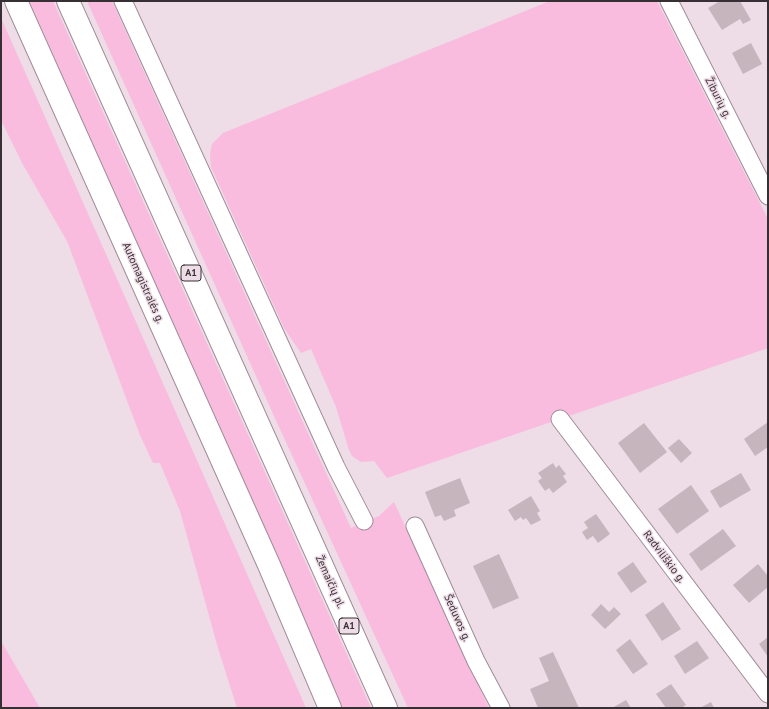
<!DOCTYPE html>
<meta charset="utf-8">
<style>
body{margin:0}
#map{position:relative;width:769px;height:709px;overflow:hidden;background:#eedce6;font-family:"PT Sans",sans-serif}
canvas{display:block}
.frame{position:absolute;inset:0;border:2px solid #362f33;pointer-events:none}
</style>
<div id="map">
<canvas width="769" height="709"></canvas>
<div class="frame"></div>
</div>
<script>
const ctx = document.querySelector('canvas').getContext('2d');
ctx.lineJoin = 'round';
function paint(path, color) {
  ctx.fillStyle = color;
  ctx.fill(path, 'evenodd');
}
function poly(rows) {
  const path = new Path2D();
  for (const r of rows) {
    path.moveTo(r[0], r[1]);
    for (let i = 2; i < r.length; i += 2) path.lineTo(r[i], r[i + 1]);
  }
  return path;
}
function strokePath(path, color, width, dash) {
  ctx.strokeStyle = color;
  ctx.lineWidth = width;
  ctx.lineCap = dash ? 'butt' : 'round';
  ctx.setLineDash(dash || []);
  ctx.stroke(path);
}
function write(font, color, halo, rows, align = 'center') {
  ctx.font = font + ' "PT Sans",sans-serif';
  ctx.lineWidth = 3;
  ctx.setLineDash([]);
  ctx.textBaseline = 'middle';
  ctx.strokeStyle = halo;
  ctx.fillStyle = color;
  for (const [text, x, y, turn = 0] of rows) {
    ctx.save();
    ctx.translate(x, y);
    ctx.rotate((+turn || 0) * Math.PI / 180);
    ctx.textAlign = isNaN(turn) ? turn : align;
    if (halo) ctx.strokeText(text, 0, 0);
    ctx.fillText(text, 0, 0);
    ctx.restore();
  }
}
paint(poly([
 [27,1,53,1,371,708,342,708],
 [87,1,112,1,351,528,379,516,394,502,489,708,408,708,274,416],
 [550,1,657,1,768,219,768,348,387,478,374,461,361,462,352,456,349,450,336,407,311,349,301,353,284,328,211,167,210,154,212,144,223,133],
 [1,18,125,297,306,708,237,708,218,648,180,511,160,463,153,463,140,435,67,241,22,163,1,120],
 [1,641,40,708,1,708]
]), '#f9bbde');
paint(poly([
 [720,1,740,1,751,20,743,24,740,19,722,30,708,8],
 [751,43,762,64,743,74,732,53],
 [768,422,768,447,755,456,744,439],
 [644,423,667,452,640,473,618,443],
 [679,439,692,453,681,463,668,448],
 [553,463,556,468,559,465,566,474,563,476,567,482,553,493,549,488,545,491,538,481,542,478,538,473],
 [741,473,751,490,720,508,710,491],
 [460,478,470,503,454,510,456,516,444,521,441,515,435,517,425,492],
 [691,485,709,511,677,534,658,509],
 [531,496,540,511,537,513,541,520,531,525,526,518,523,520,521,517,515,521,508,510],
 [596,514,610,534,598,543,593,536,587,540,582,532,588,528,584,522],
 [723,529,736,546,701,571,689,554],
 [499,554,519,598,493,609,473,566],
 [633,562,647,582,631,593,617,573],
 [758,564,768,576,768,587,749,603,733,585],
 [663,602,681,629,662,641,645,615],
 [601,604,609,612,614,607,621,614,605,629,591,615],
 [768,637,768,657,759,644],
 [630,639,648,664,633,674,616,650],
 [697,641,709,658,685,674,674,656],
 [553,652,579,708,538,708,530,689,549,681,539,658],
 [671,684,686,705,681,708,666,708,656,694],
 [626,700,631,708,612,708],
 [711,702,714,708,700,708]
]), '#c7b5be');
const minor = poly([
 [123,1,336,467,364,521],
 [669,1,768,196],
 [560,419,768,694],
 [415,526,476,661,501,708]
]);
const trunk = poly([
 [16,1,269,565,330,708],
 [68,1,386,708]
]);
strokePath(minor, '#9f8d97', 19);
strokePath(trunk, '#9f8d97', 24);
strokePath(minor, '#fff', 17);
strokePath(trunk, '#fff', 22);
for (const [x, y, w] of [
 [191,273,20],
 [349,626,20]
]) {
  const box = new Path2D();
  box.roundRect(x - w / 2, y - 8, w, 16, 3);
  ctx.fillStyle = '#eedce6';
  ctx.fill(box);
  strokePath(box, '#362f33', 1);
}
write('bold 10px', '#362f33', null, [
 ["A1",191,273],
 ["A1",349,626]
]);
write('11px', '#362f33', '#eedce6', [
 ["Žiburių g.",718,98,63],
 ["Automagistralės g.",143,283,66],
 ["Radviliškio g.",664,557,53],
 ["Žemaičių pl.",330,582,66],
 ["Šeduvos g.",457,618,66]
]);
</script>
